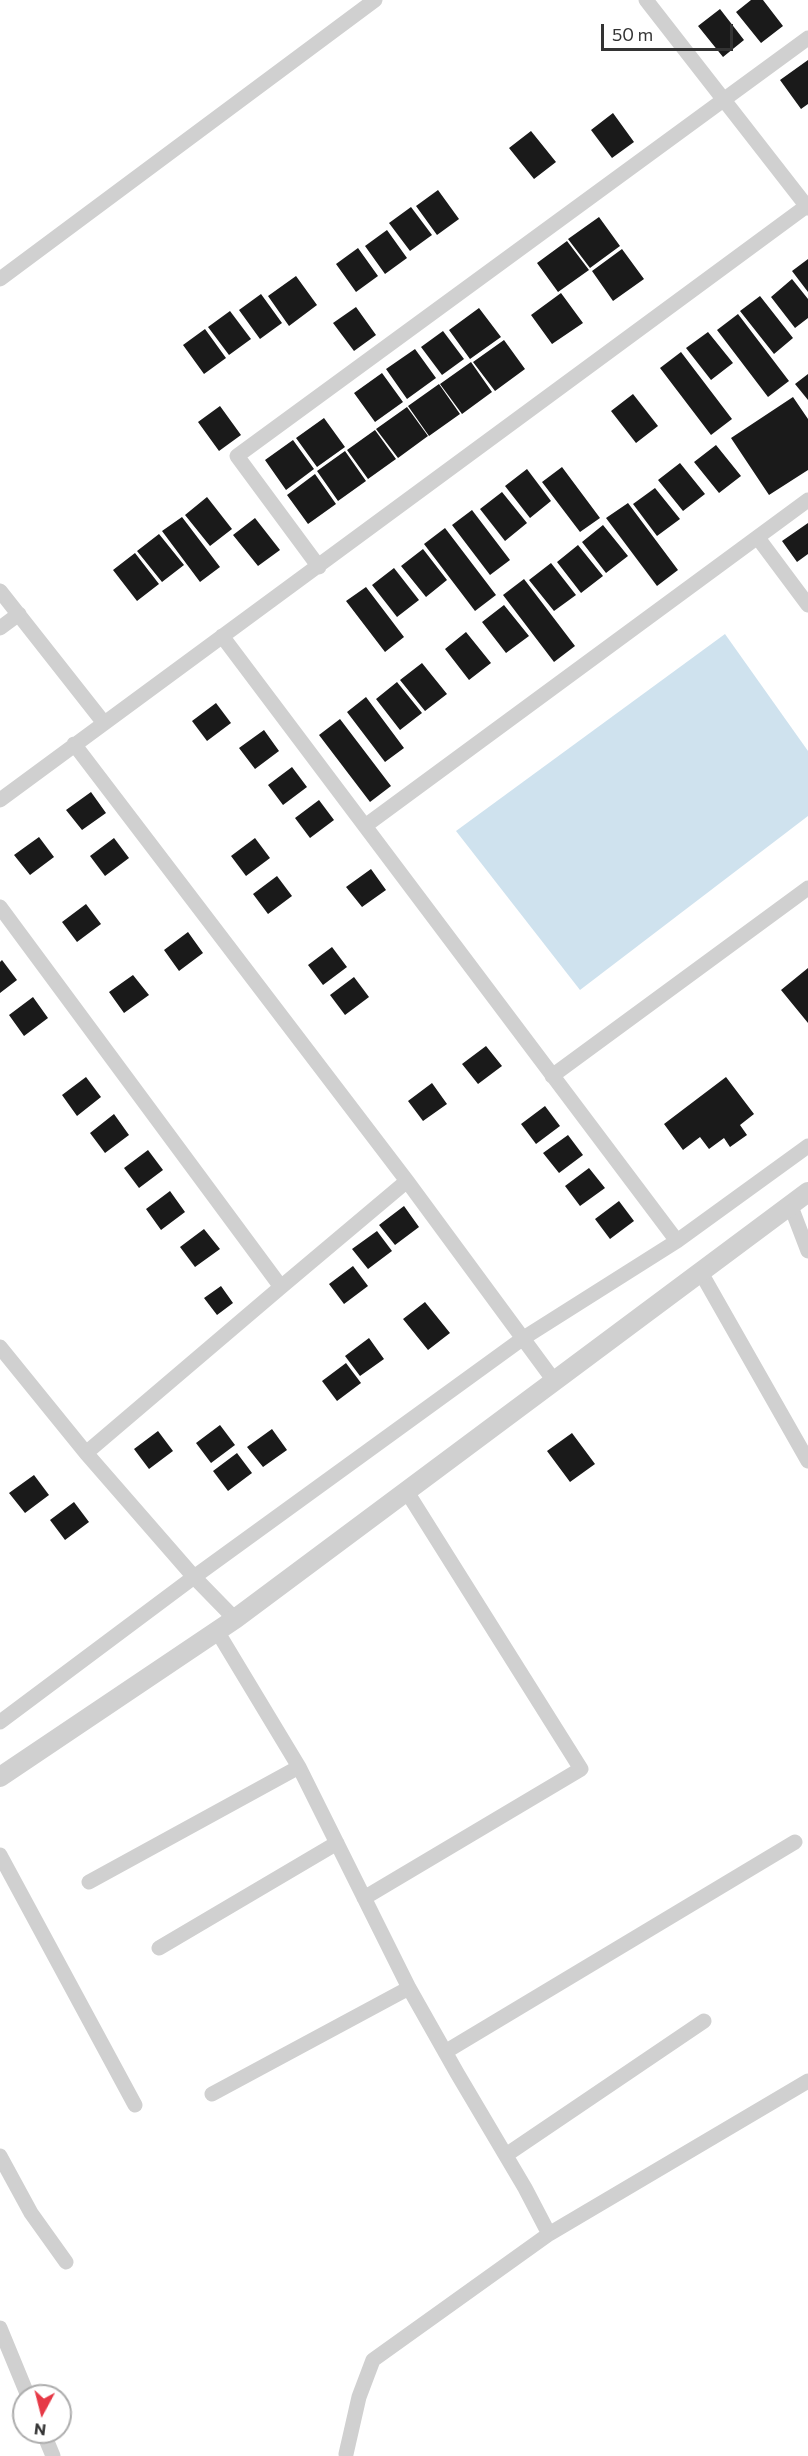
<!DOCTYPE html>
<style>
body{margin:0}
#map{position:relative;width:808px;height:2456px;overflow:hidden;background:#fff;font-family:Commissioner,sans-serif}
canvas{display:block}
.north{position:absolute;left:12px;top:2384px;width:60px;height:60px;box-sizing:border-box;background:#fff;border:2px solid #adadad;border-radius:50%;rotate:187deg;font-size:16px;font-weight:700;line-height:24px;text-align:center;color:#333}
.north::after{content:'';display:block;margin:auto;width:21px;height:27px;background:#e63946;clip-path:polygon(50% 0,100% 100%,50% 72%,0 100%)}
.scale{position:absolute;left:601px;top:24px;width:132px;height:27px;box-sizing:border-box;border:3px solid #333;border-top:0;padding-left:8px;font-size:18px;line-height:21px;white-space:nowrap;color:#333;-webkit-text-stroke:4px #fff;paint-order:stroke}
</style>
<div id="map">
<canvas width="808" height="2456"></canvas>
<div class="north">N</div>
<div class="scale">50 m</div>
</div>
<script>
const ctx = document.querySelector('canvas').getContext('2d');
ctx.lineJoin = 'round';
function paint(path, color) {
  ctx.fillStyle = color;
  ctx.fill(path, 'evenodd');
}
function poly(rows) {
  const path = new Path2D();
  for (const r of rows) {
    path.moveTo(r[0], r[1]);
    for (let i = 2; i < r.length; i += 2) path.lineTo(r[i], r[i + 1]);
  }
  return path;
}
function strokePath(path, color, width, dash) {
  ctx.strokeStyle = color;
  ctx.lineWidth = width;
  ctx.lineCap = dash ? 'butt' : 'round';
  ctx.setLineDash(dash || []);
  ctx.stroke(path);
}
paint(poly([
 [725,634,808,751,808,816,580,990,456,831]
]), '#cfe2ee');
paint(poly([
 [751,0,763,0,783,26,761,43,736,12],
 [720,9,744,40,723,57,698,26],
 [808,60,808,104,801,109,780,80],
 [613,113,634,142,612,158,591,130],
 [531,131,556,162,534,179,509,148],
 [438,190,459,219,437,235,416,206],
 [411,207,432,235,410,251,389,223],
 [599,217,620,246,590,268,568,239],
 [387,230,407,258,385,274,365,246],
 [567,241,589,270,558,292,537,263],
 [358,248,378,276,356,292,336,264],
 [622,249,644,279,613,301,592,271],
 [808,259,808,292,792,271],
 [296,276,317,305,289,326,268,296],
 [792,279,808,299,808,318,795,328,771,297],
 [561,293,583,323,552,344,531,315],
 [261,294,282,323,260,339,239,310],
 [760,296,793,338,774,354,740,311],
 [356,307,376,335,354,351,333,323],
 [479,308,501,337,470,359,449,330],
 [230,311,251,339,229,355,208,327],
 [738,314,789,381,768,397,717,330],
 [205,329,226,358,204,374,183,345],
 [443,331,464,359,442,375,421,347],
 [708,332,733,363,711,380,686,348],
 [504,340,525,369,495,391,473,362],
 [415,349,436,378,407,399,386,369],
 [681,352,732,419,711,435,660,368],
 [471,362,492,392,462,414,440,384],
 [382,373,403,402,375,422,354,393],
 [808,374,808,400,795,384],
 [439,384,460,414,429,436,408,406],
 [633,394,658,426,636,443,611,411],
 [793,397,808,419,808,470,769,495,731,438],
 [220,406,241,435,219,451,198,422],
 [407,407,428,436,398,458,376,429],
 [324,418,345,447,317,467,296,438],
 [375,430,396,459,368,479,347,450],
 [293,440,314,469,286,490,265,460],
 [716,445,741,476,719,493,694,462],
 [345,451,366,481,338,501,317,471],
 [680,463,705,494,683,511,658,480],
 [562,467,600,518,580,532,542,482],
 [527,469,551,501,530,518,505,486],
 [315,474,336,504,308,524,287,495],
 [655,488,680,519,657,536,633,504],
 [502,492,527,523,505,541,480,509],
 [207,497,232,529,210,546,185,515],
 [628,503,678,570,657,586,606,518],
 [472,510,510,560,490,575,452,525],
 [182,517,220,567,200,582,162,531],
 [255,518,280,550,258,566,233,535],
 [808,523,808,554,797,562,782,541],
 [603,525,628,556,606,573,582,542],
 [445,528,496,595,475,611,424,544],
 [159,534,184,565,162,582,137,551],
 [578,545,603,576,581,593,557,562],
 [423,549,447,580,426,597,401,566],
 [135,553,159,584,137,601,113,570],
 [551,563,576,595,554,611,529,580],
 [394,568,419,600,397,617,372,585],
 [524,579,575,646,554,662,503,595],
 [366,587,404,637,385,652,346,601],
 [504,605,529,636,506,653,482,622],
 [466,632,491,663,469,680,445,649],
 [422,663,447,694,425,711,400,680],
 [397,682,422,713,400,730,376,699],
 [366,697,404,748,385,762,347,712],
 [216,703,231,723,207,741,192,721],
 [340,719,391,786,370,802,319,735],
 [264,730,279,751,255,769,239,748],
 [292,767,307,787,283,805,268,785],
 [91,792,106,813,82,830,66,810],
 [319,800,334,820,310,838,295,818],
 [39,837,54,857,30,875,14,855],
 [114,838,129,858,105,876,90,856],
 [255,838,270,858,246,876,231,856],
 [371,869,386,890,362,907,346,887],
 [277,876,292,896,268,914,253,894],
 [86,904,101,924,77,942,62,922],
 [188,932,203,953,179,971,164,950],
 [332,947,347,967,323,985,308,965],
 [2,960,17,980,0,993,0,962],
 [808,968,808,1023,781,990],
 [133,975,149,995,124,1013,109,992],
 [354,977,369,997,345,1015,330,995],
 [33,997,48,1018,24,1036,9,1015],
 [486,1046,502,1066,478,1084,462,1064],
 [86,1077,101,1097,77,1116,62,1095],
 [726,1077,754,1114,740,1125,747,1135,730,1147,724,1138,709,1149,700,1137,683,1150,664,1124],
 [432,1083,447,1104,423,1121,408,1101],
 [545,1106,560,1126,536,1144,521,1124],
 [114,1114,129,1135,105,1153,90,1133],
 [568,1135,583,1155,559,1173,543,1153],
 [148,1150,163,1170,139,1188,124,1168],
 [589,1168,605,1188,580,1206,565,1186],
 [170,1191,185,1212,161,1230,146,1209],
 [619,1201,634,1221,610,1239,595,1219],
 [404,1206,419,1227,395,1245,379,1225],
 [204,1229,220,1249,195,1267,180,1247],
 [377,1231,392,1251,368,1269,352,1249],
 [353,1266,368,1286,344,1304,329,1284],
 [221,1286,233,1303,217,1315,204,1298],
 [425,1302,450,1333,428,1350,403,1319],
 [369,1338,384,1359,360,1376,345,1356],
 [346,1363,361,1383,337,1401,322,1381],
 [220,1425,235,1445,211,1463,196,1443],
 [272,1429,287,1450,263,1467,247,1447],
 [158,1431,173,1451,149,1469,134,1449],
 [572,1433,595,1464,570,1482,547,1451],
 [237,1453,252,1473,228,1491,213,1471],
 [34,1475,49,1495,25,1513,9,1493],
 [74,1502,89,1522,65,1540,50,1520]
]), '#1a1a1a');
strokePath(poly([
 [646,0,808,208],
 [0,279,375,0],
 [758,538,808,605],
 [319,567,237,456,808,38],
 [0,591,104,723],
 [0,628,19,614],
 [222,636,677,1241],
 [74,744,407,1181,555,1382],
 [0,800,808,205],
 [365,826,808,500],
 [0,907,281,1287,86,1453],
 [552,1076,808,888],
 [790,1204,808,1251],
 [700,1271,808,1461],
 [281,1287,407,1181],
 [0,1347,86,1453,194,1577,235,1619],
 [217,1631,299,1767,409,1988,457,2073,525,2188,549,2234,373,2360,359,2397,346,2454],
 [0,1722,194,1577,522,1339,677,1241,808,1146],
 [0,1855,135,2105],
 [89,1882,299,1767],
 [364,1898,581,1769,407,1492],
 [159,1948,337,1843],
 [445,2052,795,1842],
 [212,2094,409,1988],
 [506,2155,704,2021],
 [0,2156,31,2213,66,2262],
 [549,2234,808,2081],
 [0,2328,28,2396],
 [43,2432,53,2456]
]), '#d0d0d0', 15);
strokePath(poly([
 [0,1777,235,1619,808,1192]
]), '#d0d0d0', 20);
</script>
